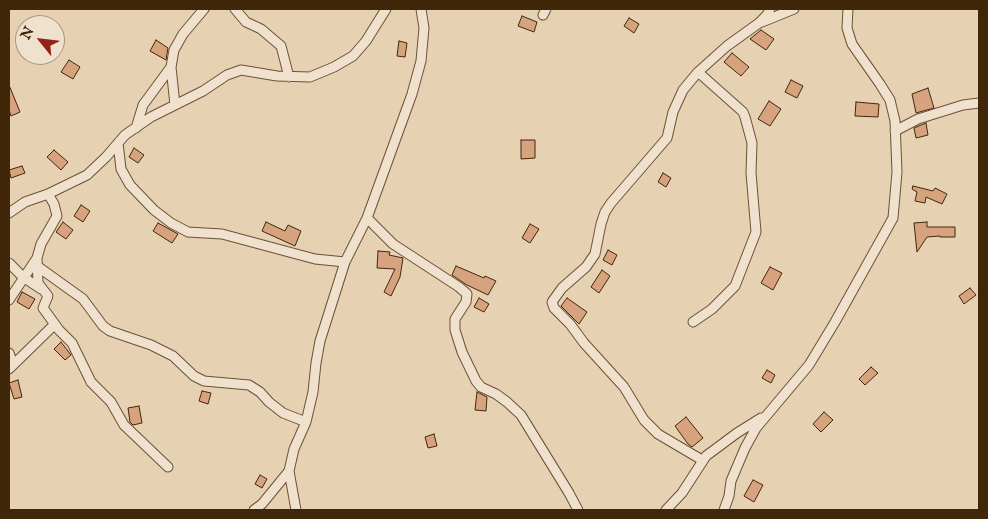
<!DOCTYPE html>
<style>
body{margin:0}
#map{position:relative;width:988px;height:519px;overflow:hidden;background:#e6d1b3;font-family:"IM FELL English",serif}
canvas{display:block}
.frame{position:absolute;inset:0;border:10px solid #41270a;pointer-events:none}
.north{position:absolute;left:15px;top:15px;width:50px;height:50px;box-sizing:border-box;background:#efe1ce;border:1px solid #a99780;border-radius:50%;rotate:299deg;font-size:14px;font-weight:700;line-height:20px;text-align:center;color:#41270a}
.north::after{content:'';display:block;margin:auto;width:18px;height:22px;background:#8f2418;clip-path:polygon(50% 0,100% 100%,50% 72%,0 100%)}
</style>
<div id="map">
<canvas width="988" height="519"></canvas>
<div class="frame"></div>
<div class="north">N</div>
</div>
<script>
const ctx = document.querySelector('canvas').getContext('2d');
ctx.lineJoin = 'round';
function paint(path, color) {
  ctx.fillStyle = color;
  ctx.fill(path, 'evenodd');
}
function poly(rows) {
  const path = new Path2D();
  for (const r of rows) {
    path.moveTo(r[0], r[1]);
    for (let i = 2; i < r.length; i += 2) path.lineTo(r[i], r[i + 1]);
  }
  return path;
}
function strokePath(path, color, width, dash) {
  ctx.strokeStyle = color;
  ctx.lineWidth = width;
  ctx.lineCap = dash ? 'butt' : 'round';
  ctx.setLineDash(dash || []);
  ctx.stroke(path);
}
const building = poly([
 [522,16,537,22,534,32,518,26,522,16],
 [629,18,639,24,634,33,624,26,629,18],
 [761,30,774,39,766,50,750,39,761,30],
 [156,40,168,48,166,60,150,51,156,40],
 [399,41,407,43,405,57,397,56,399,41],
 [732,53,749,67,741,76,724,62,732,53],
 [69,60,80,67,73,79,61,72,69,60],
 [791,80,803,86,797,98,785,92,791,80],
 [9,85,20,112,11,116,9,110,9,85],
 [928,88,934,108,916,113,912,94,928,88],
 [769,101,781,109,770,126,758,119,769,101],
 [856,102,879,104,878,117,855,116,856,102],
 [926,123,928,135,916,138,914,128,926,123],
 [521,140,535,140,535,158,521,159,521,140],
 [134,148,144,155,138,163,129,157,134,148],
 [54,150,68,162,61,170,47,157,54,150],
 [22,166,25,173,11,178,9,170,22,166],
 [663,173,671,178,666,187,658,182,663,173],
 [913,186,933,191,935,188,947,194,942,204,926,197,925,203,915,201,917,192,912,189,913,186],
 [81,205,90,211,83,222,74,216,81,205],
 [63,222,73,230,66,239,56,232,63,222],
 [266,222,285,231,288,225,301,231,295,246,262,231,266,222],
 [927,222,927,227,955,227,955,237,940,237,940,236,927,237,917,252,914,223,927,222],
 [158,223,178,234,172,243,153,231,158,223],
 [530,224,539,229,530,243,522,238,530,224],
 [608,250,617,255,612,265,603,260,608,250],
 [378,251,390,252,389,255,403,258,400,277,391,296,384,292,395,269,377,268,378,251],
 [456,266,484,278,485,276,496,281,488,295,467,285,452,275,456,266],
 [770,267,782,273,773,290,761,283,770,267],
 [602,270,610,276,599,293,591,287,602,270],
 [970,288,976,295,964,304,959,296,970,288],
 [22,292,35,299,29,309,17,302,22,292],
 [479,298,489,304,484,312,474,307,479,298],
 [567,298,587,312,579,324,561,306,567,298],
 [61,342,71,355,65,360,54,349,61,342],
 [871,367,878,373,865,385,859,379,871,367],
 [767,370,775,375,771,383,762,378,767,370],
 [18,380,22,397,14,399,9,383,18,380],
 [202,391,211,393,208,404,199,401,202,391],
 [477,392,487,397,486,411,475,410,477,392],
 [139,406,142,423,133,425,130,422,128,408,139,406],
 [824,412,833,420,821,432,813,424,824,412],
 [686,417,703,438,692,447,688,444,675,426,686,417],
 [434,434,437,446,428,448,425,437,434,434],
 [260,475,267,479,262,488,255,484,260,475],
 [753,480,763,485,754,502,744,496,753,480]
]);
paint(building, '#d7a37e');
strokePath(building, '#41270a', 1);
const street = poly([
 [235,9,246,22,261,29,281,46,289,77],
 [543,15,546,9],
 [762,22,794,9],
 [171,67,175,105],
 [136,128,143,105,171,67,174,50,183,34,204,9],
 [895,131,918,119,963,105,979,103],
 [118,143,121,169,130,185,154,210,171,223,188,232,222,234,315,259,345,262],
 [48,194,54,204,57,216,41,244,37,258,38,283,48,296,43,308,59,330,72,343,91,382,111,402,124,425,168,467],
 [9,213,25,202,48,194,87,175,106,157,125,135,151,117,203,91,227,75,241,70,277,76,310,77,334,67,353,56,366,41,386,9],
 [367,218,393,244,459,287,467,294,466,302,455,319,455,330,462,352,476,381,481,387,496,394,507,402,521,415,569,493,578,510],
 [9,263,23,277,41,289],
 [37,266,83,299,103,326,110,331,151,345,173,356,194,376,204,381,249,385,260,392,269,402,283,413,306,422],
 [9,300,37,258],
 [693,322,712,309,735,286,756,232,751,173,752,143,745,117,743,112,698,72],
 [9,353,12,361,9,369],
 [10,368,54,325],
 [702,460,658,434,644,420,624,387,584,343,570,324,554,308,552,302,562,288,586,267,595,254,601,224,605,212,611,203,667,138,673,112,683,90,698,72,727,46,759,23,767,15,770,9],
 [254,510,262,504,289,471],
 [296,510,289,471,294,449,306,422,313,392,316,363,320,341,345,262,367,218,412,94,421,61,424,28,421,9],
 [666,510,682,493,706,456,737,433,761,418],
 [724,510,729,496,731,481,745,448,756,428,809,365,835,322,893,218,897,172,895,121,890,100,880,84,852,44,847,28,848,9]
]);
strokePath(street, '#6a5234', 11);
strokePath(street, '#efe1ce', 9);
</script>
